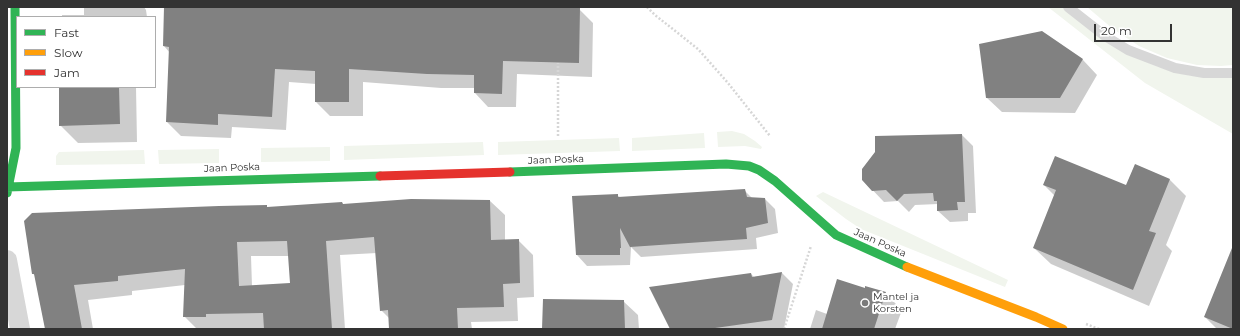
<!DOCTYPE html>
<style>
body{margin:0}
#map{position:relative;width:1240px;height:336px;overflow:hidden;background:#fff;font-family:Montserrat,sans-serif}
canvas{display:block}
.frame{position:absolute;inset:0;border:8px solid #333;pointer-events:none}
.legend{position:absolute;left:16px;top:16px;width:140px;height:72px;box-sizing:border-box;background:#fff;border:1px solid #adadad;margin:0;padding:5px 7px;list-style:none;font-size:12px;color:#333}
.legend li{display:flex;align-items:center;gap:8px;height:20px}
.legend b{width:20px;border:1px solid #adadad}
.scale{position:absolute;left:1094px;top:24px;width:78px;height:18px;box-sizing:border-box;border:2px solid #333;border-top:0;padding-left:5px;font-size:12px;line-height:14px;white-space:nowrap;color:#333;-webkit-text-stroke:3px #fff;paint-order:stroke}
</style>
<div id="map">
<canvas width="1240" height="336"></canvas>
<div class="frame"></div>
<ul class="legend">
<li><b style="height:5px;background:#30b455"></b>Fast</li>
<li><b style="height:5px;background:#ff9f0a"></b>Slow</li>
<li><b style="height:5px;background:#e5322d"></b>Jam</li>
</ul>
<div class="scale">20 m</div>
</div>
<script>
const ctx = document.querySelector('canvas').getContext('2d');
ctx.lineJoin = 'round';
function paint(path, color) {
  ctx.fillStyle = color;
  ctx.fill(path, 'evenodd');
}
function poly(rows) {
  const path = new Path2D();
  for (const r of rows) {
    path.moveTo(r[0], r[1]);
    for (let i = 2; i < r.length; i += 2) path.lineTo(r[i], r[i + 1]);
  }
  return path;
}
function strokePath(path, color, width, dash) {
  ctx.strokeStyle = color;
  ctx.lineWidth = width;
  ctx.lineCap = dash ? 'butt' : 'round';
  ctx.setLineDash(dash || []);
  ctx.stroke(path);
}
function write(font, color, halo, rows, align = 'center') {
  ctx.font = font + ' Montserrat,sans-serif';
  ctx.lineWidth = 4;
  ctx.setLineDash([]);
  ctx.textBaseline = 'middle';
  ctx.strokeStyle = halo;
  ctx.fillStyle = color;
  for (const [text, x, y, turn = 0] of rows) {
    ctx.save();
    ctx.translate(x, y);
    ctx.rotate((+turn || 0) * Math.PI / 180);
    ctx.textAlign = isNaN(turn) ? turn : align;
    if (halo) ctx.strokeText(text, 0, 0);
    ctx.fillText(text, 0, 0);
    ctx.restore();
  }
}
paint(poly([
 [1048,7,1062,7,1129,54,1156,66,1187,75,1216,78,1233,77,1233,134,1145,83],
 [1087,7,1233,7,1233,65,1221,66,1197,65,1167,58,1139,46,1113,29],
 [732,131,744,134,755,141,762,147,761,149,745,146,718,147,717,132],
 [704,133,705,148,632,151,632,138],
 [619,138,620,151,498,155,498,142],
 [483,142,484,155,344,160,344,146],
 [330,147,330,161,261,162,261,148],
 [219,149,219,163,159,164,158,150],
 [144,150,145,164,56,165,56,156,59,152],
 [823,192,1008,280,1005,287,861,229,846,219,816,196]
]), '#f1f5ed');
paint(poly([
 [84,7,144,7,146,10,147,17,62,17,62,15,84,15],
 [165,7,292,7,316,8,316,7,507,7,579,9,593,23,592,77,517,74,516,107,488,107,475,93,475,88,441,88,363,82,363,116,330,116,316,102,316,84,289,82,286,130,232,127,231,138,181,136,167,122,170,53,164,46],
 [1042,32,1083,60,1097,75,1075,113,1002,112,987,98],
 [60,87,136,87,137,142,78,143,60,125],
 [962,135,973,146,976,213,968,213,968,221,950,222,938,211,938,204,915,205,909,212,898,201,884,202,863,180],
 [1135,165,1170,180,1186,196,1166,245,1172,251,1149,306,1051,264,1034,248,1055,196,1044,185,1126,187],
 [744,190,752,198,765,199,775,209,778,233,756,238,757,249,641,257,631,247,630,265,587,266,577,255,573,197,617,195,621,198],
 [490,201,505,215,505,240,518,240,533,255,534,297,517,298,518,321,471,322,472,329,390,329,390,319,381,310,377,253,340,255,345,329,265,329,265,328,197,329,184,316,185,285,132,291,132,295,88,300,93,329,46,329,35,275,33,274,266,206,268,208],
 [251,256,289,256,291,284,252,286],
 [782,273,793,284,784,329,671,329,751,274,754,277],
 [1233,283,1233,329,1217,329,1205,317],
 [865,289,885,293,902,310,895,329,810,329,816,310,827,314],
 [623,301,638,315,639,329,543,329]
]), '#0003');
paint(poly([
 [164,7,580,8,579,63,503,61,502,94,474,93,474,75,427,74,349,69,349,102,315,102,315,71,275,69,272,117,218,114,218,125,166,122,169,47,163,46],
 [1042,31,1083,59,1060,98,986,98,979,44],
 [59,87,119,87,120,124,59,126],
 [962,134,965,202,957,202,958,210,937,211,937,201,934,201,933,193,904,194,897,201,886,190,872,191,862,180,862,169,875,152,875,136],
 [1055,156,1126,185,1135,164,1170,179,1149,231,1156,233,1133,290,1033,248,1056,190,1043,185],
 [745,189,747,197,765,198,768,223,746,228,747,239,630,247,620,228,621,248,620,248,620,255,576,255,572,196,618,194,618,197],
 [411,199,490,200,491,240,519,239,520,283,503,284,504,307,457,308,458,329,389,329,388,310,380,311,374,237,326,241,332,329,264,329,263,313,206,314,206,317,183,317,185,269,118,276,118,281,74,285,82,329,45,329,34,274,32,274,24,221,32,213,219,206,267,205,267,207,342,202,343,204],
 [287,241,290,283,239,286,237,242],
 [1232,248,1233,248,1233,329,1204,317],
 [782,272,772,320,708,329,670,329,649,287,751,273,752,277],
 [837,279,865,288,865,286,886,292,874,329,822,329],
 [543,299,624,300,625,329,542,329]
]), '#818181');
strokePath(poly([
 [647,7,655,15,698,49,728,83,770,136],
 [558,136,558,63],
 [1086,324,1099,329],
 [784,329,811,246]
]), '#d6d6d6', 2.5, [2, 2]);
strokePath(poly([
 [1068,7,1105,36,1128,50,1175,68,1204,73,1233,73]
]), '#d7d7d7', 10);
strokePath(poly([
 [7,260,20,329]
]), '#d7d7d7', 20);
strokePath(poly([
 [510,172,726,164,749,166,759,170,775,181,836,235,907,267],
 [7,187,380,176],
 [7,193,16,148,15,7]
]), '#30b455', 9);
strokePath(poly([
 [907,267,1036,317,1063,329]
]), '#ff9f0a', 9);
strokePath(poly([
 [380,176,510,172]
]), '#e5322d', 9);
for (const [x, y, r, color] of [
 [865,303,4,"#7a7a7a"]
]) {
  const dot = new Path2D();
  dot.arc(x, y, r, 0, 2 * Math.PI);
  ctx.fillStyle = color;
  ctx.fill(dot);
  strokePath(dot, '#fff', 1.5);
}
write('10px', '#333', '#fff', [
 ["Jaan Poska",556,160,-2],
 ["Jaan Poska",232,168,-2],
 ["Jaan Poska",880,243,24]
]);
write('10px', '#333', '#fff', [
 ["Mantel ja",873,297],
 ["Korsten",873,309]
], 'left');
</script>
